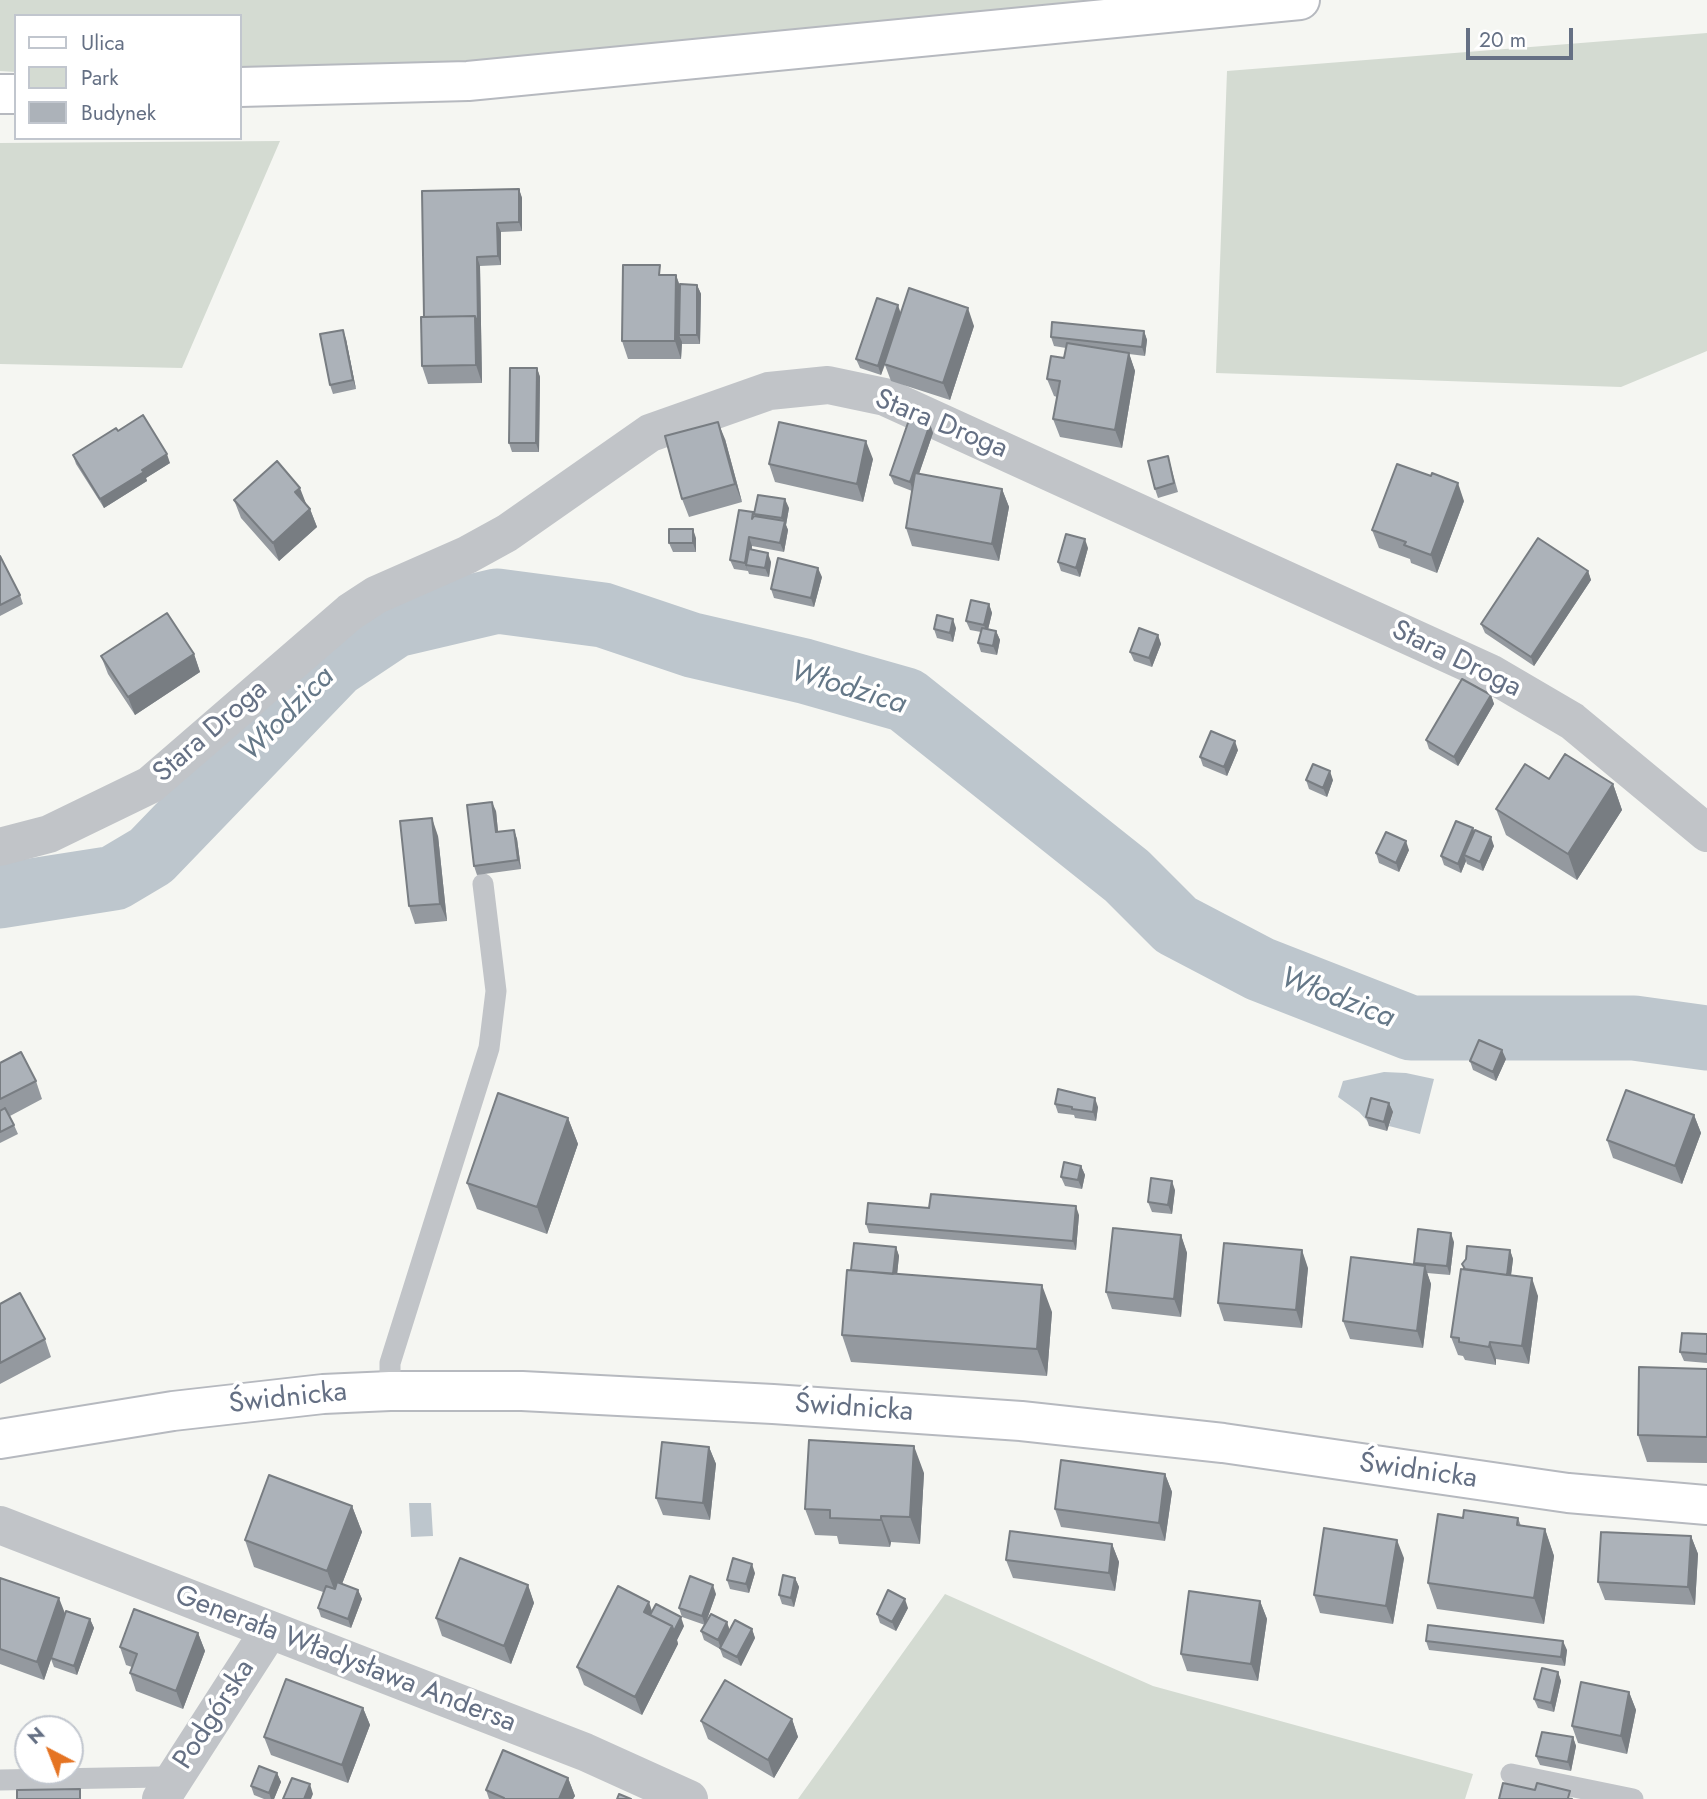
<!DOCTYPE html>
<meta charset="utf-8">
<style>
body{margin:0}
#map{position:relative;width:1707px;height:1799px;overflow:hidden;background:#f5f6f2;font-family:Jost,sans-serif}
canvas{display:block}
.legend{position:absolute;left:14px;top:14px;width:228px;height:126px;box-sizing:border-box;background:#fff;border:2px solid #c1c6ce;margin:0;padding:9px 12px;list-style:none;font-size:21px;color:#657084}
.legend li{display:flex;align-items:center;gap:14px;height:35px}
.legend b{width:35px;border:2px solid #c1c6ce}
.north{position:absolute;left:14px;top:1715px;width:70px;height:70px;box-sizing:border-box;background:#fff;border:2px solid #c1c6ce;border-radius:50%;rotate:318deg;font-size:19px;font-weight:700;line-height:28px;text-align:center;color:#657084}
.north::after{content:'';display:block;margin:auto;width:24px;height:32px;background:#e57423;clip-path:polygon(50% 0,100% 100%,50% 72%,0 100%)}
.scale{position:absolute;left:1466px;top:28px;width:107px;height:32px;box-sizing:border-box;border:4px solid #657084;border-top:0;padding-left:9px;font-size:21px;line-height:24px;white-space:nowrap;color:#657084;-webkit-text-stroke:5px #fff;paint-order:stroke}
</style>
<div id="map">
<canvas width="1707" height="1799"></canvas>
<ul class="legend">
<li><b style="height:9px;background:#fff"></b>Ulica</li>
<li><b style="height:19px;background:#d4dbd2"></b>Park</li>
<li><b style="height:19px;background:#acb2b9"></b>Budynek</li>
</ul>
<div class="north">N</div>
<div class="scale">20 m</div>
</div>
<script>
const ctx = document.querySelector('canvas').getContext('2d');
ctx.lineJoin = 'round';
function paint(path, color) {
  ctx.fillStyle = color;
  ctx.fill(path, 'evenodd');
}
function poly(rows) {
  const path = new Path2D();
  for (const r of rows) {
    path.moveTo(r[0], r[1]);
    for (let i = 2; i < r.length; i += 2) path.lineTo(r[i], r[i + 1]);
  }
  return path;
}
function strokePath(path, color, width, dash) {
  ctx.strokeStyle = color;
  ctx.lineWidth = width;
  ctx.lineCap = dash ? 'butt' : 'round';
  ctx.setLineDash(dash || []);
  ctx.stroke(path);
}
function write(font, color, halo, rows, align = 'center') {
  ctx.font = font + ' Jost,sans-serif';
  ctx.lineWidth = 7;
  ctx.setLineDash([]);
  ctx.textBaseline = 'middle';
  ctx.strokeStyle = halo;
  ctx.fillStyle = color;
  for (const [text, x, y, turn = 0] of rows) {
    ctx.save();
    ctx.translate(x, y);
    ctx.rotate((+turn || 0) * Math.PI / 180);
    ctx.textAlign = isNaN(turn) ? turn : align;
    if (halo) ctx.strokeText(text, 0, 0);
    ctx.fillText(text, 0, 0);
    ctx.restore();
  }
}
paint(poly([
 [0,0,1180,0,878,41,240,76,240,16,16,16,16,72,0,71],
 [1707,33,1707,351,1621,387,1216,373,1227,71],
 [280,141,182,368,0,364,0,143],
 [945,1594,1153,1686,1473,1774,1465,1799,798,1799]
]), '#d4dbd2');
paint(poly([
 [1384,1072,1406,1073,1434,1079,1420,1134,1389,1126,1393,1112,1375,1107,1369,1123,1359,1112,1338,1097,1343,1081],
 [409,1503,431,1503,433,1536,411,1537]
]), '#bdc6cd');
strokePath(poly([
 [0,896,114,878,151,856,335,665,395,625,497,601,603,615,692,645,804,671,906,700,1127,876,1176,925,1260,969,1411,1028,1634,1028,1707,1038]
]), '#bdc6cd', 65);
const secondary = poly([
 [240,87,468,81,1300,0],
 [0,94,16,94],
 [0,1439,173,1411,323,1394,390,1391,522,1391,773,1404,1021,1421,1223,1443,1568,1493,1707,1505]
]);
strokePath(secondary, '#b6b9bf', 42);
strokePath(poly([
 [390,1391,390,1363,489,1048,496,991,483,884],
 [1511,1774,1633,1799],
 [0,1780,160,1777,171,1784]
]), '#c1c4c8', 21);
strokePath(poly([
 [0,847,49,834,150,785,350,612,376,595,467,555,507,533,650,433,769,391,828,385,885,397,1490,673,1572,721,1707,833],
 [0,1525,585,1752,689,1799],
 [161,1799,260,1645,267,1630]
]), '#c1c4c8', 38);
strokePath(secondary, '#fff', 38);
paint(poly([
 [519,189,522,198,522,231,501,232,501,265,480,266,482,383,428,384,422,366,424,317],
 [663,275,676,275,680,286,697,285,701,294,700,344,682,344,682,342,681,359,628,359,622,341],
 [901,313,974,326,950,400,891,381,885,365,881,375,860,368,856,359],
 [1144,331,1147,340,1145,356,1129,354,1135,371,1122,448,1060,437,1053,419,1057,397,1054,396,1047,379,1064,358,1066,348,1054,346,1051,337],
 [346,339,356,389,333,394,330,385],
 [537,368,540,377,539,452,512,452,509,443],
 [930,424,933,433,919,474,1002,489,1009,507,999,561,912,546,906,528,912,491,894,484,890,475],
 [118,431,170,463,146,478,147,481,104,508,76,464,73,455],
 [725,439,742,502,689,517,682,499],
 [1168,456,1178,492,1158,498,1155,489],
 [873,459,863,502,775,482,769,464],
 [234,500,307,505,310,509,317,527,279,561,241,518],
 [1464,501,1437,573,1411,563,1410,559,1379,548,1372,530],
 [789,508,786,525,788,530,784,552,752,546,752,550,771,562,769,577,749,574,748,571,734,569,730,560,755,516,754,514],
 [696,538,696,552,673,552,669,543],
 [1088,548,1080,577,1061,571,1058,562],
 [0,556,20,595,23,604,0,616],
 [1588,571,1591,580,1534,666,1485,633,1481,624],
 [822,577,814,607,774,598,771,589],
 [989,604,992,613,988,629,996,631,1000,640,997,655,981,652,978,643,981,632,970,630,966,621],
 [956,628,953,642,937,638,934,629],
 [1158,635,1161,644,1152,667,1134,661,1130,652],
 [194,654,200,672,135,715,108,674,101,656],
 [1491,695,1494,704,1458,766,1429,749,1426,740],
 [1238,750,1227,776,1203,766,1200,757],
 [1549,779,1613,784,1622,810,1577,880,1506,835,1496,809],
 [1306,780,1333,780,1327,797,1309,789],
 [496,811,498,832,514,830,517,839,521,869,477,875,474,866],
 [1473,828,1474,832,1494,846,1483,871,1467,864,1466,861,1461,873,1444,865,1441,856],
 [438,836,447,921,415,924,409,906],
 [1409,850,1399,872,1379,863,1376,853],
 [1506,1059,1496,1081,1473,1070,1470,1061],
 [0,1063,36,1081,42,1099,10,1116,18,1134,0,1143],
 [1389,1103,1393,1112,1387,1131,1369,1126,1366,1117],
 [1055,1104,1098,1107,1096,1121,1075,1118,1074,1115,1058,1113],
 [1694,1115,1701,1133,1682,1184,1613,1158,1607,1140],
 [568,1118,578,1144,547,1234,477,1209,467,1183],
 [1081,1166,1085,1175,1082,1189,1065,1186,1061,1177],
 [1175,1190,1172,1214,1152,1212,1148,1202],
 [929,1208,1079,1215,1076,1250,869,1233,866,1224],
 [1181,1235,1187,1253,1181,1317,1112,1309,1106,1292],
 [1454,1242,1450,1275,1427,1273,1431,1284,1423,1348,1350,1339,1343,1321,1414,1264,1414,1263],
 [896,1247,899,1256,897,1274,1052,1312,1047,1376,851,1362,842,1335,851,1270],
 [1510,1250,1513,1259,1511,1275,1538,1296,1529,1364,1496,1359,1496,1365,1465,1360,1463,1356,1458,1355,1451,1337,1464,1269],
 [1308,1268,1302,1328,1224,1321,1218,1303],
 [0,1304,45,1339,51,1357,0,1384],
 [1707,1334,1707,1363,1684,1361,1680,1352],
 [1707,1369,1707,1463,1647,1462,1638,1435],
 [709,1447,716,1464,710,1520,663,1515,656,1498],
 [924,1473,920,1544,891,1542,890,1547,839,1544,837,1536,815,1535,805,1509],
 [1165,1474,1172,1492,1165,1541,1061,1527,1055,1509],
 [352,1506,362,1532,342,1584,358,1590,362,1599,351,1628,321,1617,318,1608,323,1592,254,1567,245,1540],
 [1463,1518,1518,1518,1521,1526,1545,1529,1554,1556,1544,1624,1437,1609,1428,1583],
 [1691,1536,1698,1554,1695,1605,1605,1600,1598,1582],
 [1112,1544,1119,1562,1115,1591,1013,1578,1006,1560],
 [1404,1558,1393,1624,1320,1613,1314,1595],
 [755,1573,749,1593,730,1589,727,1580],
 [0,1578,65,1614,90,1619,94,1628,77,1675,54,1667,51,1659,44,1680,0,1664],
 [795,1578,799,1587,794,1607,782,1604,779,1595],
 [528,1585,534,1603,511,1664,442,1636,436,1618],
 [716,1594,705,1625,727,1622,729,1630,752,1629,755,1638,741,1666,723,1657,720,1649,704,1640,701,1631,705,1625,682,1617,679,1608],
 [1260,1601,1267,1619,1258,1681,1187,1671,1181,1654],
 [908,1608,896,1631,880,1623,877,1614],
 [652,1612,684,1626,677,1640,678,1644,642,1715,584,1685,577,1667],
 [198,1633,205,1651,183,1709,136,1691,130,1673,132,1667,126,1665,120,1647],
 [1426,1641,1567,1650,1565,1666,1429,1650],
 [1558,1672,1561,1681,1554,1712,1538,1708,1534,1699],
 [1629,1692,1636,1710,1627,1754,1578,1743,1572,1726],
 [363,1708,370,1725,348,1783,271,1755,264,1737],
 [792,1719,798,1737,774,1778,708,1739,701,1721],
 [1573,1737,1576,1746,1571,1771,1540,1765,1536,1756],
 [277,1773,281,1782,274,1799,264,1799,254,1795,251,1786],
 [568,1778,575,1796,573,1799,489,1799,486,1790]
]), '#94999f');
paint(poly([
 [519,189,522,198,522,231,519,222],
 [497,223,501,232,501,265,498,256],
 [477,257,480,266,482,383,476,365,475,316],
 [676,275,682,293,679,335,682,342,681,359,675,341],
 [697,285,701,294,700,344,697,335],
 [898,305,901,314,881,375,878,366],
 [968,308,974,326,950,400,943,383],
 [343,330,346,339,356,389,353,380],
 [1144,331,1147,340,1145,356,1142,347],
 [1129,353,1135,371,1122,448,1115,430],
 [537,368,540,377,539,452,536,443],
 [718,422,725,439,742,502,735,484],
 [930,424,933,433,913,491,910,482],
 [866,441,873,459,863,502,857,484],
 [167,454,170,463,146,478,147,481,104,508,100,499,142,470],
 [1458,483,1464,501,1437,573,1431,555],
 [300,488,307,506,295,492],
 [1002,489,1009,507,999,561,992,544],
 [785,499,789,508,786,525,788,530,784,552,780,543,784,524,782,518],
 [310,509,317,527,279,561,273,543],
 [693,529,696,538,696,552,693,543],
 [749,537,752,546,749,565,746,565,748,572,745,563],
 [1085,539,1088,548,1080,577,1076,568],
 [768,553,771,562,769,577,765,568],
 [818,568,822,577,814,607,811,598],
 [1588,571,1591,580,1534,666,1531,657],
 [989,604,992,613,987,634,984,625],
 [953,619,956,628,953,642,950,633],
 [996,631,1000,640,997,655,993,646],
 [1158,635,1161,644,1152,667,1149,658],
 [194,654,200,672,135,715,128,697],
 [1491,695,1494,704,1458,766,1454,757],
 [1235,741,1238,750,1227,776,1224,767],
 [1330,771,1333,780,1327,797,1323,788],
 [1613,784,1622,810,1577,880,1568,854],
 [492,802,496,811,499,841,496,832],
 [432,818,438,836,447,921,440,904],
 [1473,828,1476,837,1464,855,1466,861,1461,873,1458,864],
 [514,830,517,839,521,869,518,860],
 [1491,837,1494,846,1483,871,1480,862],
 [1406,841,1409,850,1399,872,1396,863],
 [1502,1050,1506,1059,1496,1081,1493,1072],
 [1095,1098,1098,1107,1096,1121,1093,1112],
 [1389,1103,1393,1112,1387,1131,1384,1122],
 [1694,1115,1701,1133,1682,1184,1675,1166],
 [568,1118,578,1144,547,1234,537,1207],
 [1081,1166,1085,1175,1082,1189,1078,1180],
 [1172,1181,1175,1190,1172,1214,1168,1205],
 [1076,1206,1079,1215,1076,1250,1073,1241],
 [1451,1233,1454,1242,1450,1275,1447,1266],
 [1181,1235,1187,1253,1181,1317,1174,1299],
 [896,1247,899,1256,896,1285,893,1276],
 [1302,1250,1308,1268,1302,1328,1296,1310],
 [1510,1250,1513,1259,1509,1291,1506,1282],
 [1425,1266,1431,1284,1423,1348,1417,1331],
 [1532,1278,1538,1296,1529,1364,1522,1346],
 [1042,1285,1052,1312,1047,1376,1037,1349],
 [1490,1342,1496,1359,1496,1365,1489,1347],
 [914,1446,924,1473,920,1544,910,1517],
 [709,1447,716,1464,710,1520,703,1503],
 [1165,1474,1172,1492,1165,1541,1159,1523],
 [352,1506,362,1532,337,1597,327,1571],
 [881,1516,891,1542,890,1547,881,1520],
 [1545,1529,1554,1556,1544,1624,1534,1598],
 [1691,1536,1698,1554,1695,1605,1688,1587],
 [1397,1540,1404,1558,1393,1624,1386,1606],
 [1112,1544,1119,1562,1115,1591,1109,1573],
 [752,1564,755,1573,749,1593,746,1584],
 [795,1578,799,1587,794,1607,791,1598],
 [528,1585,534,1603,511,1664,504,1646],
 [713,1585,716,1594,705,1625,702,1616],
 [358,1590,362,1599,351,1628,348,1619],
 [59,1598,66,1616,44,1680,37,1662],
 [905,1599,908,1608,896,1631,892,1622],
 [1260,1601,1267,1619,1258,1681,1251,1664],
 [649,1602,655,1620,644,1612],
 [681,1617,684,1626,677,1640,678,1644,642,1715,635,1697,672,1626],
 [90,1619,94,1628,77,1675,74,1666],
 [727,1622,730,1631,721,1649,718,1640],
 [752,1629,755,1638,741,1666,737,1657],
 [198,1633,205,1651,183,1709,176,1691],
 [1563,1641,1567,1650,1565,1666,1561,1657],
 [1558,1672,1561,1681,1554,1712,1551,1703],
 [1629,1692,1636,1710,1627,1754,1621,1736],
 [363,1708,370,1725,348,1783,342,1765],
 [792,1719,798,1737,774,1778,768,1760],
 [1573,1737,1576,1746,1571,1771,1568,1762],
 [277,1773,281,1782,274,1799,271,1799,269,1793],
 [568,1778,575,1796,573,1799,559,1799],
 [310,1784,313,1794,311,1799,304,1799]
]), '#787d82');
const building = poly([
 [519,189,519,222,497,223,498,256,477,257,478,325,475,316,424,317,422,191,519,189],
 [623,265,660,265,659,275,676,275,675,341,622,341,623,265],
 [680,284,697,285,697,335,679,335,680,284],
 [909,288,968,308,943,383,884,364,909,288],
 [877,298,898,305,878,366,856,359,877,298],
 [475,316,476,365,422,366,421,317,475,316],
 [1052,322,1144,331,1142,347,1051,337,1052,322],
 [343,330,353,380,330,385,320,334,343,330],
 [1067,343,1129,353,1115,430,1053,419,1060,381,1047,379,1051,356,1064,358,1067,343],
 [510,368,537,368,536,443,509,443,510,368],
 [143,415,167,454,142,470,144,472,100,499,73,455,116,428,118,431,143,415],
 [910,417,930,424,910,482,890,475,910,417],
 [718,422,735,484,682,499,665,436,718,422],
 [779,422,866,441,857,484,769,464,779,422],
 [1168,456,1174,483,1155,489,1148,461,1168,456],
 [277,461,300,488,295,492,310,509,273,543,234,500,277,461],
 [1397,464,1431,476,1432,473,1458,483,1431,555,1404,545,1406,542,1372,530,1397,464],
 [915,473,1002,489,992,544,906,528,915,473],
 [758,495,785,499,782,518,754,514,758,495],
 [739,510,753,512,752,519,754,516,785,521,780,543,749,537,745,563,730,560,739,510],
 [669,529,693,529,693,543,669,543,669,529],
 [1066,534,1085,539,1076,568,1058,562,1066,534],
 [1538,538,1588,571,1531,657,1481,624,1538,538],
 [749,549,768,553,765,568,746,565,749,549],
 [0,556,20,595,0,605,0,556],
 [778,558,818,568,811,598,771,589,778,558],
 [971,600,989,604,984,625,966,621,971,600],
 [167,613,194,654,128,697,101,656,167,613],
 [937,615,953,619,950,633,934,629,937,615],
 [982,628,996,631,993,646,978,643,982,628],
 [1139,628,1158,635,1149,658,1130,652,1139,628],
 [1462,679,1491,695,1454,757,1426,740,1462,679],
 [1211,731,1235,741,1224,767,1200,757,1211,731],
 [1565,754,1613,784,1568,854,1496,809,1525,764,1549,779,1565,754],
 [1313,764,1330,771,1323,788,1306,780,1313,764],
 [492,802,496,832,514,830,518,860,474,866,467,805,492,802],
 [432,818,440,904,409,906,400,821,432,818],
 [1456,821,1473,828,1458,864,1441,856,1456,821],
 [1475,830,1491,837,1480,862,1464,855,1475,830],
 [1386,832,1406,841,1396,863,1376,853,1386,832],
 [1479,1040,1502,1050,1493,1072,1470,1061,1479,1040],
 [21,1052,36,1081,0,1099,0,1063,21,1052],
 [1058,1089,1095,1098,1093,1112,1072,1109,1072,1107,1055,1104,1058,1089],
 [1626,1090,1694,1115,1675,1166,1607,1140,1626,1090],
 [498,1093,568,1118,537,1207,467,1183,498,1093],
 [1371,1098,1389,1103,1384,1122,1366,1117,1371,1098],
 [5,1108,14,1125,0,1132,0,1111,5,1108],
 [1064,1162,1081,1166,1078,1180,1061,1177,1064,1162],
 [1151,1178,1172,1181,1168,1205,1148,1202,1151,1178],
 [931,1194,1076,1206,1073,1241,866,1224,868,1203,929,1208,931,1194],
 [1113,1228,1181,1235,1174,1299,1106,1292,1113,1228],
 [1418,1229,1451,1233,1447,1266,1414,1263,1418,1229],
 [854,1243,896,1247,893,1274,851,1270,854,1243],
 [1224,1243,1302,1250,1296,1310,1218,1303,1224,1243],
 [1467,1246,1510,1250,1507,1275,1465,1269,1462,1264,1466,1259,1467,1246],
 [1351,1257,1425,1266,1417,1331,1343,1321,1351,1257],
 [1461,1269,1532,1278,1522,1346,1490,1342,1489,1347,1459,1342,1459,1338,1451,1337,1461,1269],
 [847,1270,1042,1285,1037,1349,842,1335,847,1270],
 [20,1293,45,1339,0,1363,0,1304,20,1293],
 [1682,1333,1707,1334,1707,1354,1680,1352,1682,1333],
 [1639,1367,1707,1369,1707,1437,1638,1435,1639,1367],
 [809,1440,914,1446,910,1517,881,1516,881,1520,830,1518,830,1510,805,1509,809,1440],
 [662,1442,709,1447,703,1503,656,1498,662,1442],
 [1061,1460,1165,1474,1159,1523,1055,1509,1061,1460],
 [269,1475,352,1506,327,1571,245,1540,269,1475],
 [1464,1510,1518,1518,1517,1525,1545,1529,1534,1598,1428,1583,1438,1514,1463,1518,1464,1510],
 [1324,1528,1397,1540,1386,1606,1314,1595,1324,1528],
 [1010,1531,1112,1544,1109,1573,1006,1560,1010,1531],
 [1601,1532,1691,1536,1688,1587,1598,1582,1601,1532],
 [460,1558,528,1585,504,1646,436,1618,460,1558],
 [733,1558,752,1564,746,1584,727,1580,733,1558],
 [783,1575,795,1578,791,1598,779,1595,783,1575],
 [690,1576,713,1585,702,1616,679,1608,690,1576],
 [0,1578,59,1598,37,1662,0,1649,0,1578],
 [337,1582,358,1590,348,1619,318,1608,326,1586,335,1589,337,1582],
 [618,1586,649,1602,644,1612,672,1626,635,1697,577,1667,618,1586],
 [888,1590,905,1599,892,1622,877,1614,888,1590],
 [1189,1591,1260,1601,1251,1664,1181,1654,1189,1591],
 [656,1604,681,1617,674,1631,672,1626,650,1615,656,1604],
 [134,1609,198,1633,176,1691,130,1673,137,1654,120,1647,134,1609],
 [66,1611,90,1619,74,1666,51,1658,66,1611],
 [711,1614,727,1622,718,1640,701,1631,711,1614],
 [735,1620,752,1629,737,1657,720,1648,735,1620],
 [1428,1625,1563,1641,1561,1657,1426,1641,1428,1625],
 [1542,1668,1558,1672,1551,1703,1534,1699,1542,1668],
 [286,1679,363,1708,342,1765,264,1737,286,1679],
 [725,1680,792,1719,768,1760,701,1721,725,1680],
 [1581,1682,1629,1692,1621,1736,1572,1726,1581,1682],
 [1542,1732,1573,1737,1568,1762,1536,1756,1542,1732],
 [503,1750,568,1778,559,1799,504,1799,504,1798,486,1790,503,1750],
 [259,1766,277,1773,269,1793,251,1786,259,1766],
 [292,1778,310,1784,304,1799,283,1799,292,1778],
 [1503,1783,1535,1790,1537,1783,1570,1791,1568,1798,1572,1799,1499,1799,1503,1783],
 [80,1789,80,1799,17,1799,17,1790,80,1789],
 [619,1794,631,1799,617,1799,619,1794]
]);
paint(building, '#acb2b9');
strokePath(building, '#787d82', 2);
write('28px', '#657084', '#fff', [
 ["Stara Droga",941,425,22],
 ["Stara Droga",1456,660,26],
 ["Stara Droga",211,732,-41],
 ["Świdnicka",288,1399,-6],
 ["Świdnicka",854,1409,4],
 ["Świdnicka",1418,1472,8],
 ["Generała Władysława Andersa",345,1660,21],
 ["Podgórska",215,1715,-57]
]);
write('italic 30px', '#657888', '#fff', [
 ["Włodzica",848,689,17],
 ["Włodzica",288,715,-45],
 ["Włodzica",1337,999,21]
]);
</script>
